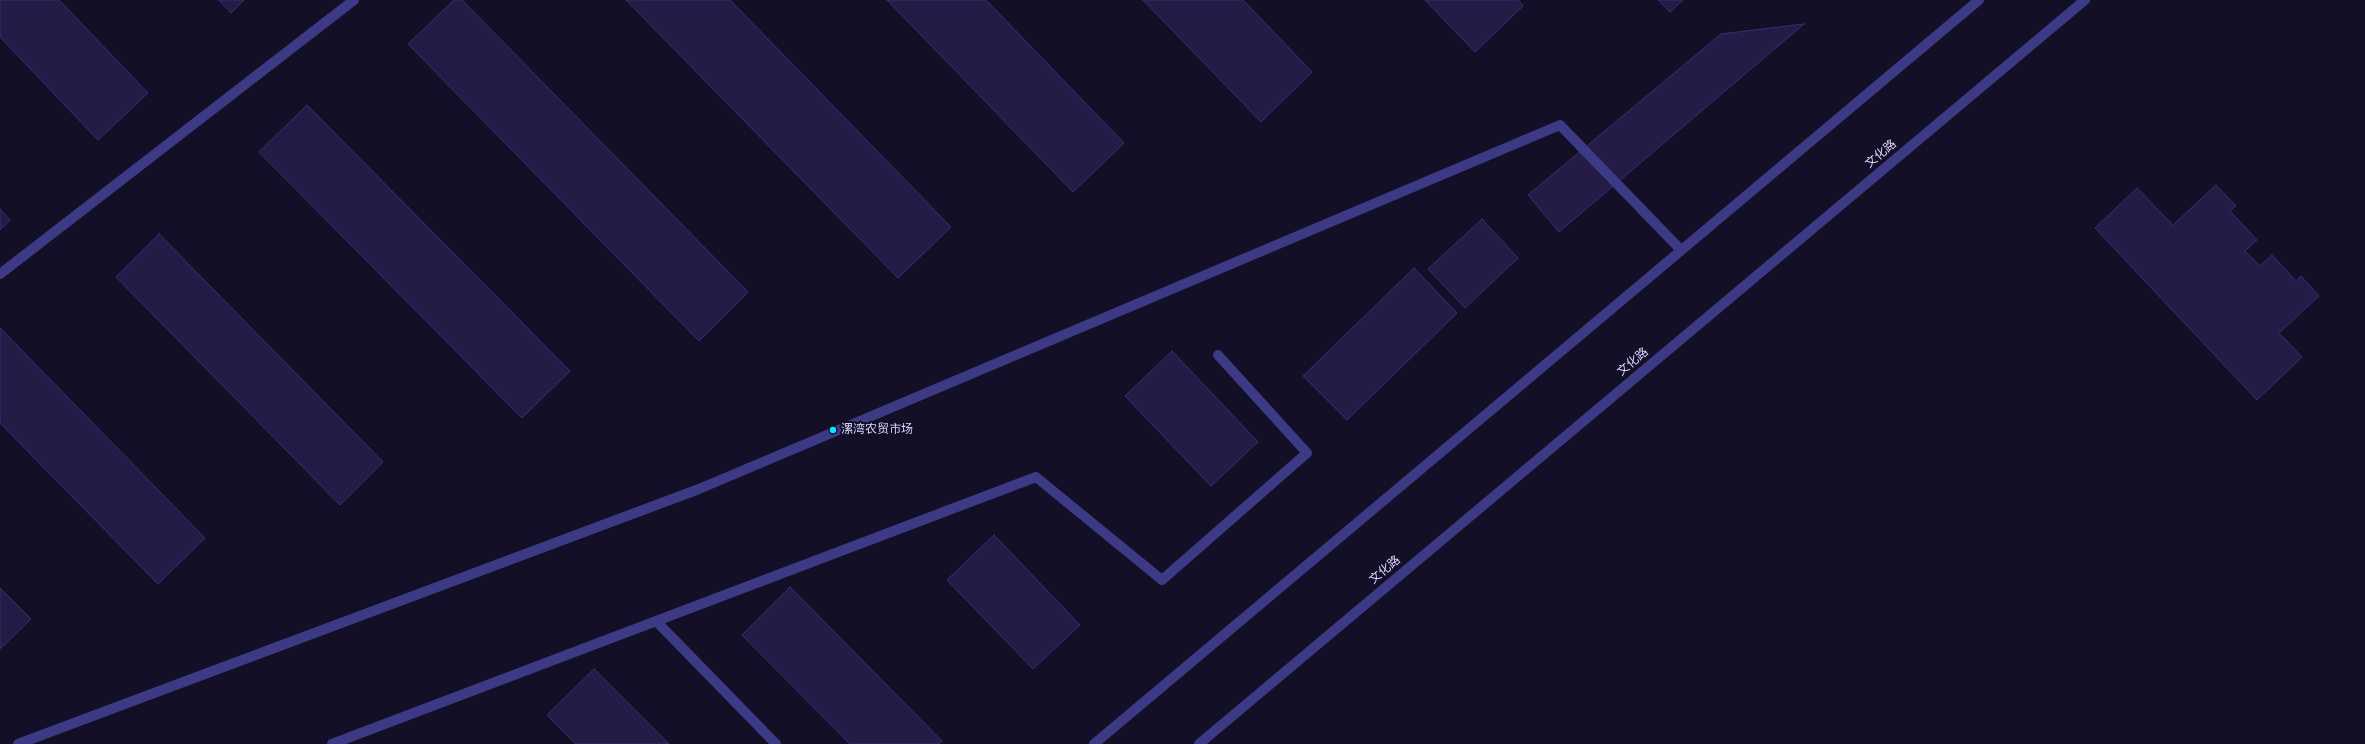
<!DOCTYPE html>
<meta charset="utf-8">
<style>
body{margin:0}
canvas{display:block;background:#130f26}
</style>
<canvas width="2365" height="744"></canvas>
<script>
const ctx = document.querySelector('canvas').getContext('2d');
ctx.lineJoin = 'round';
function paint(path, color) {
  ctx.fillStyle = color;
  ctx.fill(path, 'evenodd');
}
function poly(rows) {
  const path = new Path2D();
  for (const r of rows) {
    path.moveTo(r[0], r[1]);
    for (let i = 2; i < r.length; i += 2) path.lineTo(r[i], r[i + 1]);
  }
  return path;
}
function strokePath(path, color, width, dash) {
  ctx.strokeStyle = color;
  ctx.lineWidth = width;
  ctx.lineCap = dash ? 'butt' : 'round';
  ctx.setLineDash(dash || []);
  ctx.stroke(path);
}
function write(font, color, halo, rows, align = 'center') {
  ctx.font = font + ' "Fira Sans Condensed","Noto Sans SC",sans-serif';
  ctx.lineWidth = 4;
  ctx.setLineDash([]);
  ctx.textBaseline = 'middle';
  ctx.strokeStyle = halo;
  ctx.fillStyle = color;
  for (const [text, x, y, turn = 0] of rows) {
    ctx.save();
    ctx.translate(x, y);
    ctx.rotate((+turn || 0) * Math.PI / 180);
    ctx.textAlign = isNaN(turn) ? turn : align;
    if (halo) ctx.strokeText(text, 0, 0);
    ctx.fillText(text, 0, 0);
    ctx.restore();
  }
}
const building = poly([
 [0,0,59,0,148,93,98,140,0,37,0,0],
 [219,0,244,0,231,13,219,0],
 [454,0,462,0,748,292,699,341,408,44,454,0],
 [626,0,730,0,951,227,898,278,626,0],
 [887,0,986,0,1124,143,1073,192,887,0],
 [1143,0,1243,0,1312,72,1261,122,1143,0],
 [1425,0,1518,0,1523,6,1475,52,1425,0],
 [1658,0,1683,0,1670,12,1658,0],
 [1804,24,1559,232,1528,195,1721,34,1804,24],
 [307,105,570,371,522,418,259,152,307,105],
 [2216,185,2236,206,2230,211,2257,240,2245,251,2260,266,2272,255,2296,281,2301,276,2319,296,2279,333,2302,357,2257,400,2095,228,2137,188,2173,225,2216,185],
 [0,209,10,220,0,230,0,209],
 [1482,219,1518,258,1465,308,1428,269,1482,219],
 [159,234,383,462,340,505,116,277,159,234],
 [1414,268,1457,313,1347,420,1303,376,1414,268],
 [0,328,205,538,158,584,0,423,0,328],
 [1172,351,1258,442,1211,486,1125,396,1172,351],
 [994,535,1080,625,1033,669,947,580,994,535],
 [790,587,942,741,939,744,850,744,742,635,790,587],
 [0,588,31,619,0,649,0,588],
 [594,669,669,744,576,744,547,715,594,669]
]);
paint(building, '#241b47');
strokePath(building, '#3b2d73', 1);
strokePath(poly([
 [0,274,354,0],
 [656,621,776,744],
 [18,744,699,489,1560,125,1681,250],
 [332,744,1036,477,1162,580,1307,453,1218,355],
 [1094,744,1979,0],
 [1199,744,2085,0]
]), '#3d3a85', 10);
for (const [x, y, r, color] of [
 [833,430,4,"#00e5ff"]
]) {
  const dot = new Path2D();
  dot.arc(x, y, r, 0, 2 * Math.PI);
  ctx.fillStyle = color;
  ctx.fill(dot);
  strokePath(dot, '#130f26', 1.5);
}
write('12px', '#d9d4ff', '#130f26', [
 ["文化路",1881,154,-40],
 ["文化路",1633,362,-40],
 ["文化路",1385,570,-40]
]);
write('12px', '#d9d4ff', '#130f26', [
 ["漯湾农贸市场",841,430]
], 'left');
</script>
